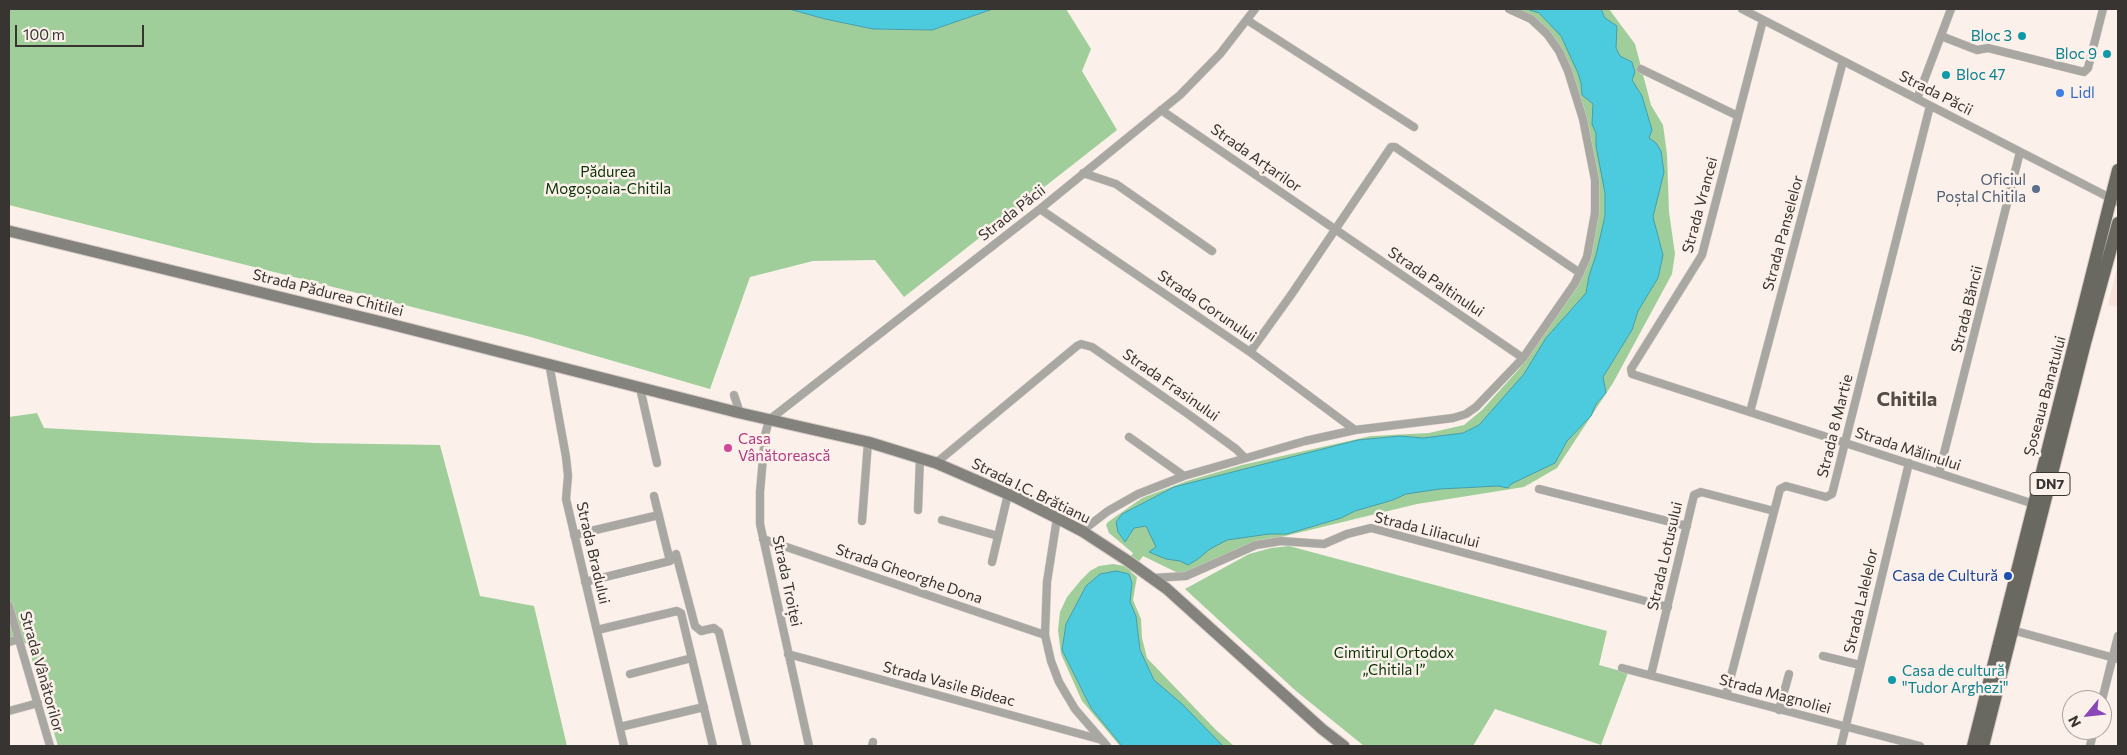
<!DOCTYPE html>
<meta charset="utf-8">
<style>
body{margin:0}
#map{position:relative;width:2127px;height:755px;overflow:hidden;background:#fbf0ea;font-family:Commissioner,sans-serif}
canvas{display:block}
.frame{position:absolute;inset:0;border:10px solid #383431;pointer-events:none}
.north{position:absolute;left:2062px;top:690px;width:50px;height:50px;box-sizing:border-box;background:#fbf0ea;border:1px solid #ada5a0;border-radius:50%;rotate:242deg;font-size:14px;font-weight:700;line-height:20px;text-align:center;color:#383431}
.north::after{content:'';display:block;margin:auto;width:18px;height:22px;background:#8a45b9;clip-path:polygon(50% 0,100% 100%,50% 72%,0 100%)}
.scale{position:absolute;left:15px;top:25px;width:129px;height:22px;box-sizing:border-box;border:2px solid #383431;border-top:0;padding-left:6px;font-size:15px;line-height:18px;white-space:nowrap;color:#383431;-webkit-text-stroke:4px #fbf0ea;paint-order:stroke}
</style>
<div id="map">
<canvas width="2127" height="755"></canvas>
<div class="frame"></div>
<div class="north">N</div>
<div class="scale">100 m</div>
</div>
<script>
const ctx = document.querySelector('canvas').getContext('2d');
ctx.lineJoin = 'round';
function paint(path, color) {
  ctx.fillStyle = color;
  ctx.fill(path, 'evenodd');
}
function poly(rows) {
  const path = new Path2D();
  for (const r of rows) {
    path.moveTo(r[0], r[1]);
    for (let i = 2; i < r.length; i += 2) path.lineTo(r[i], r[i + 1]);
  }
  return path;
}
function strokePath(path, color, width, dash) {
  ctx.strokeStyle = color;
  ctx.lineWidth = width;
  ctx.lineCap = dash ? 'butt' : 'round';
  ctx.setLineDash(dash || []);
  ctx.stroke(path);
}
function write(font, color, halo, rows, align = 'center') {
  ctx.font = font + ' Commissioner,sans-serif';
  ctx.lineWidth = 5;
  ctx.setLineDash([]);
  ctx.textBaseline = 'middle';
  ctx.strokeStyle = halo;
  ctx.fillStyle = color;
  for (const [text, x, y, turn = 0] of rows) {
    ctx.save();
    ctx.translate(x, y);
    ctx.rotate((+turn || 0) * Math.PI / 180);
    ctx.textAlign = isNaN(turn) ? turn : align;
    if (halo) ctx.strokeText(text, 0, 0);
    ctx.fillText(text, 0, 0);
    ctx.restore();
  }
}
paint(poly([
 [2118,263,2118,307,2108,305]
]), '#f6e3d9');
paint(poly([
 [9,9,789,9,825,19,873,29,932,30,993,9,1066,9,1091,49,1082,71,1117,130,904,297,875,260,813,261,750,277,710,389,527,336,9,205],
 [1508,9,1609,9,1635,44,1651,105,1663,125,1667,154,1669,212,1675,254,1672,274,1613,383,1557,468,1524,487,1417,504,1285,536,1180,574,1143,556,1131,572,1137,577,1133,600,1141,619,1142,638,1147,658,1216,730,1234,746,1120,746,1082,701,1061,654,1058,630,1060,612,1067,597,1081,580,1090,571,1099,566,1113,564,1124,566,1133,553,1109,533,1106,525,1108,522,1142,498,1187,481,1242,465,1371,436,1429,433,1464,425,1482,410,1519,369,1576,289,1598,221,1586,137,1570,77,1553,43,1539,26],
 [37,413,44,428,314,443,440,445,480,596,534,606,567,746,58,746,27,643,9,646,9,417],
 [1289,546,1607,631,1599,665,1628,673,1601,745,1495,709,1473,746,1364,746,1296,691,1185,589,1249,554,1271,548]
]), '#a0ce9a');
const water = poly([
 [789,9,993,9,932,30,873,29,825,19,789,9],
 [1527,9,1601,9,1605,18,1617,26,1616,48,1620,56,1632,62,1635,72,1632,80,1642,96,1652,130,1649,138,1656,143,1661,151,1664,172,1653,217,1663,255,1658,278,1638,311,1632,330,1603,377,1606,393,1596,404,1591,416,1567,441,1555,463,1511,484,1508,488,1498,486,1440,489,1406,494,1393,500,1355,511,1341,518,1287,534,1269,534,1227,540,1210,549,1198,559,1188,565,1180,561,1166,559,1149,552,1156,547,1146,526,1134,528,1125,542,1118,532,1116,522,1122,514,1174,487,1358,440,1400,436,1423,438,1463,433,1479,425,1524,374,1546,338,1586,293,1589,276,1596,255,1605,216,1605,193,1596,146,1596,133,1592,124,1593,104,1582,95,1581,83,1578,73,1561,36,1539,13,1527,9],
 [1116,571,1129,574,1132,583,1130,602,1136,616,1140,650,1154,680,1182,704,1223,746,1122,746,1091,708,1062,650,1066,624,1086,586,1100,574,1116,571]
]);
paint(water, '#4ccbdf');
strokePath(water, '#469eab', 1);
const minor = poly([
 [1742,9,2118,202],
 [1247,20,1414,127],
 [1763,20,1702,255,1631,369,1632,374,2034,504],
 [1941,36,1977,50,1988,48,2084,72,2088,68,2103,9],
 [1641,69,1738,116],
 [1917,99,1951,9],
 [1161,110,1523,358],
 [1083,173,1116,184,1212,251],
 [1040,209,1250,352,1355,430],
 [1250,352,1291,295,1391,147,1395,147,1580,273],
 [549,363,566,457,568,476,566,499,624,746],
 [640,388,657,463],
 [734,395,740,413],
 [1750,412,1843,61],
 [1129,437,1184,476],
 [936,463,1077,346,1081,344,1092,347,1188,414,1236,449,1245,458],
 [1939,473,2020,152],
 [1539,489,1687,526],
 [918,510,920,458],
 [1057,518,1047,582,1045,635,1051,661,1059,682,1075,709,1107,746],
 [942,520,998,536],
 [862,521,868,442],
 [1082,531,1108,511,1138,494,1184,476,1305,441,1355,430,1453,418,1466,414,1476,407,1523,358,1575,283,1587,257,1595,213,1595,180,1583,119,1568,71,1559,51,1547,34,1531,19,1509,9],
 [574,535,659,515],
 [763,539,1045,635],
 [676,554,695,626,701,631,714,628,719,632,747,746],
 [992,562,1008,494],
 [1153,578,1186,576,1256,545,1281,541,1324,544,1347,534,1371,528,1668,607],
 [585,582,670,561,654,496],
 [9,606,50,746],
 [597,630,677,611,681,613,713,746],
 [2012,630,2118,659],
 [9,642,19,639],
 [788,654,1102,740],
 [1823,656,1860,665],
 [1622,668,1920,746],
 [630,674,692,658],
 [1651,675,1694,495,1701,492,1774,511],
 [1726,695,1780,489,1786,486,1826,497,1832,494,1930,106],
 [2102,700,2118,636],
 [1779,710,1789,674],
 [9,711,38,703],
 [620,727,704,707],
 [809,746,760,524,760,492,765,435,769,420,1040,209,1180,95,1220,54,1255,9],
 [872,746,873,742],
 [1841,746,1909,463],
 [2090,746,2094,730]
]);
const secondary = poly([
 [9,231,386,323,740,413,868,442,936,463,1017,498,1057,518,1082,531,1128,561,1167,589,1322,729,1344,746]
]);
const primary = poly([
 [1973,746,2118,170],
 [1983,746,2085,343,2118,223]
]);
strokePath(minor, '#d8cec9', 9);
strokePath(secondary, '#d8cec9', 13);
strokePath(primary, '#d8cec9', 14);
strokePath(minor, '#a8a7a2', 8);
strokePath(secondary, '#84827c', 11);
strokePath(primary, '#6a6961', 12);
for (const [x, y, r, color] of [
 [2022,36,5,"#0f9aa8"],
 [2107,54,5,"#0f9aa8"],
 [1946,75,5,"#0f9aa8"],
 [2060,93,5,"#3f7fe0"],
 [2036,189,5,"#5c6f8a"],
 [728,448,5,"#d1479c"],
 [2008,576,5,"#1a4fb4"],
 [1892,680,5,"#0f9aa8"]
]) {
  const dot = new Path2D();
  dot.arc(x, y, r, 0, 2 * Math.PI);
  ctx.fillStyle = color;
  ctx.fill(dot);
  strokePath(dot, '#fbf0ea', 2);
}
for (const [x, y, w] of [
 [2050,484,40]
]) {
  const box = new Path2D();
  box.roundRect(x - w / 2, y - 11.5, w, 23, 4);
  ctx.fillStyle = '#fbf0ea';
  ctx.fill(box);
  strokePath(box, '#383431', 1);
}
write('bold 14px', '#383431', null, [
 ["DN7",2050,484]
]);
write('15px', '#0d838f', '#fbf0ea', [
 ["Bloc 3",2012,36],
 ["Bloc 9",2097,54],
 ["Bloc 47",1956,75,"left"],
 ["Casa de cultură",1902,671,"left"],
 ["\"Tudor Arghezi\"",1902,688,"left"]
], 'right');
write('15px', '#383431', '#fbf0ea', [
 ["Strada Păcii",1936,93,27],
 ["Strada Arțarilor",1256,158,35],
 ["Strada Vrancei",1700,205,-75],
 ["Strada Păcii",1012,213,-38],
 ["Strada Panselelor",1783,233,-75],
 ["Strada Paltinului",1436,282,34],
 ["Strada Pădurea Chitilei",328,293,14],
 ["Strada Gorunului",1207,306,34],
 ["Strada Băncii",1967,309,-76],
 ["Strada Frasinului",1171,385,35],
 ["Șoseaua Banatului",2045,396,-75],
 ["Strada 8 Martie",1835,426,-76],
 ["Strada Mălinului",1908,449,18],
 ["Strada I.C. Brătianu",1031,491,26],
 ["Strada Liliacului",1427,530,14],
 ["Strada Bradului",593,553,77],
 ["Strada Lotusului",1665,556,-77],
 ["Strada Gheorghe Dona",909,574,19],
 ["Strada Troiței",787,581,78],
 ["Strada Lalelelor",1861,601,-77],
 ["Strada Vânătorilor",42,672,74],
 ["Strada Vasile Bideac",949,684,15],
 ["Strada Magnoliei",1775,694,15]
]);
write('15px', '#366cbe', '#fbf0ea', [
 ["Lidl",2070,93]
], 'left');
write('15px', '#083305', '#fbf0ea', [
 ["Pădurea",608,172],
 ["Mogoșoaia-Chitila",608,189],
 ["Cimitirul Ortodox",1394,653],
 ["„Chitila I”",1394,670]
]);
write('15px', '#4e5e75', '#fbf0ea', [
 ["Oficiul",2026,180],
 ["Poștal Chitila",2026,197]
], 'right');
write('15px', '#b23c85', '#fbf0ea', [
 ["Casa",738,439],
 ["Vânătorească",738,456]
], 'left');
write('15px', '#164399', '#fbf0ea', [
 ["Casa de Cultură",1998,576]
], 'right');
write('bold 20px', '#544b46', '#fbf0ea', [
 ["Chitila",1907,399]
]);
</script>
